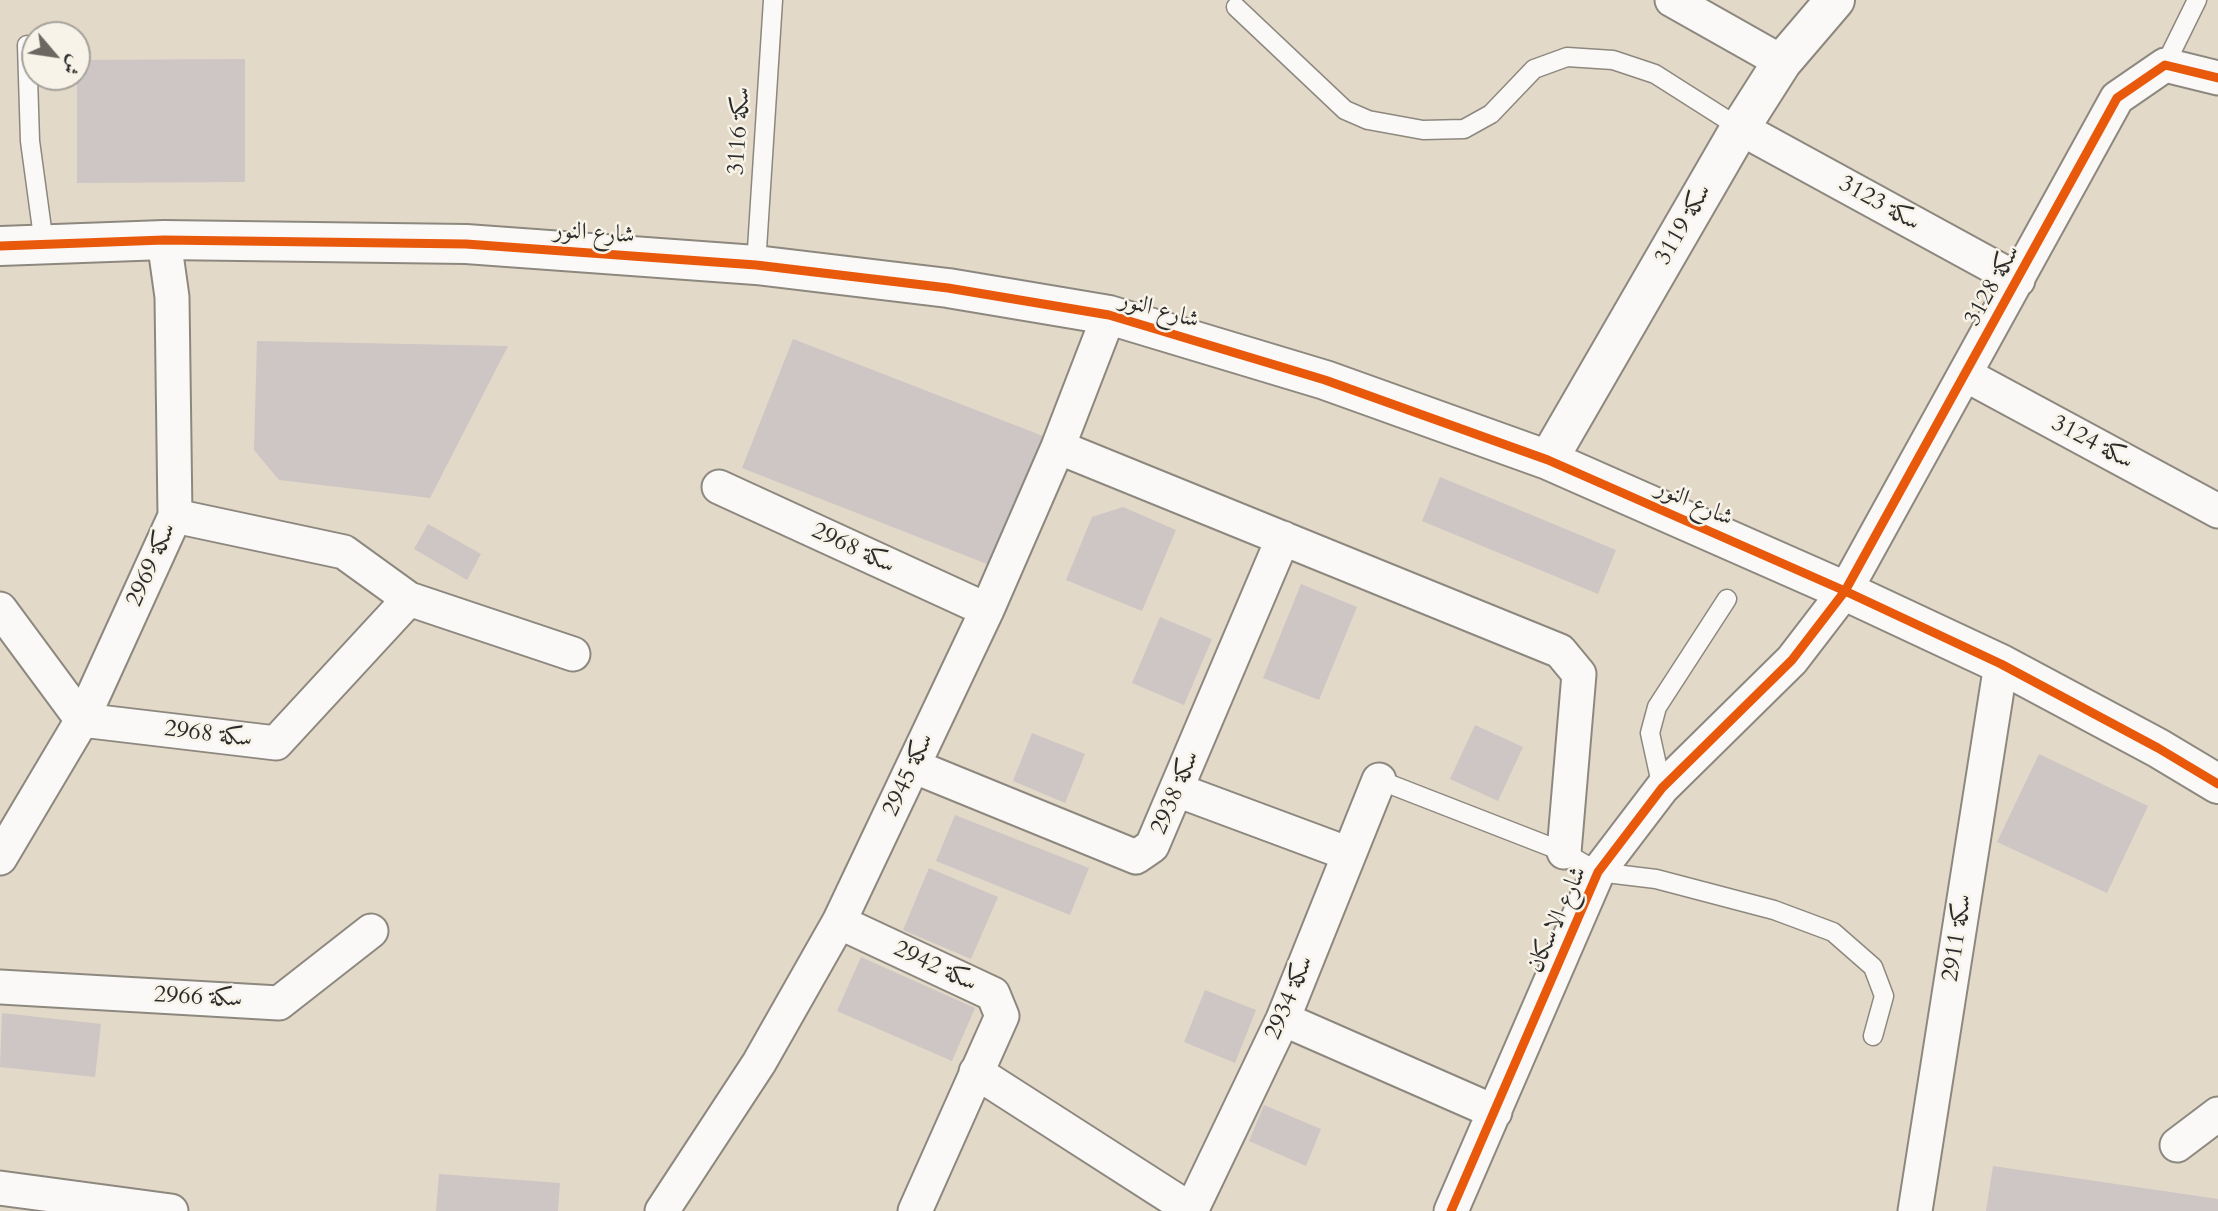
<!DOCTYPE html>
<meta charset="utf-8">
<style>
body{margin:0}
#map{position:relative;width:2218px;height:1211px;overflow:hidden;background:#e3d9c8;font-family:Cardo,Amiri,serif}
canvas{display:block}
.north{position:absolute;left:21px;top:21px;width:70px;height:70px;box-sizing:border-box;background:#f7f3e8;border:2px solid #a5a39c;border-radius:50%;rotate:119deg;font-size:19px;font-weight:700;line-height:28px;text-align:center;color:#2b2b2b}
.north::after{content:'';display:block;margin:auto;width:24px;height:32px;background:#6b6862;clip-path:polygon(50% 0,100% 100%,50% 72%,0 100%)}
</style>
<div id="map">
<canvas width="2218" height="1211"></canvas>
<div class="north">ش</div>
</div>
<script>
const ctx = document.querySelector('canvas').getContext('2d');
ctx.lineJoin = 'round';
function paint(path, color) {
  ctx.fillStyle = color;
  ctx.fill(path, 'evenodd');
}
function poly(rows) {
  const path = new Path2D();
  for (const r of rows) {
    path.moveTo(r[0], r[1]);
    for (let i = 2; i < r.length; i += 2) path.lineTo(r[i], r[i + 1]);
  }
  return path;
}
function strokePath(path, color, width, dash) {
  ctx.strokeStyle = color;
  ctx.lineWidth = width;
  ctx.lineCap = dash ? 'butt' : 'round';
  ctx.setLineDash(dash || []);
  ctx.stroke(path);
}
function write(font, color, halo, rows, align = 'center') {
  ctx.font = font + ' Cardo,Amiri,serif';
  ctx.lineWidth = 5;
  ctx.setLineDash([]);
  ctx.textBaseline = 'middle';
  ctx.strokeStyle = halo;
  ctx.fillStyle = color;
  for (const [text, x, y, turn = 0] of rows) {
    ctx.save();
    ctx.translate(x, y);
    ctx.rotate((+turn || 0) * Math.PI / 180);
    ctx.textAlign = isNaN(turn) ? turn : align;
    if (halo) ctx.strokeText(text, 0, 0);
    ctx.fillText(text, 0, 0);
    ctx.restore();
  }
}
paint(poly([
 [245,59,245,182,77,183,77,60],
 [793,339,1043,436,992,566,742,468],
 [257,341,508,346,430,498,279,480,254,450],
 [1440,477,1616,550,1598,594,1422,521],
 [1123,507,1176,530,1142,611,1066,580,1092,517],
 [428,524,481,554,467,580,414,549],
 [1301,584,1357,607,1319,700,1263,678],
 [1160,617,1212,639,1184,705,1132,683],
 [1475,725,1523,747,1498,801,1450,779],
 [1032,733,1085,754,1065,803,1013,781],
 [2039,754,2148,806,2107,893,1997,842],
 [955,815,1089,868,1070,915,936,861],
 [929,868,998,897,971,959,903,930],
 [861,957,975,1008,952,1061,837,1011],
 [1205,990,1256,1010,1235,1063,1184,1042],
 [2,1013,101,1024,95,1077,0,1067],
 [1264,1105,1321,1129,1306,1166,1249,1141],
 [1993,1166,2218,1199,2218,1211,1986,1211],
 [439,1174,560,1183,558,1211,436,1211]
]), '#cec5c5');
const lane = poly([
 [1236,7,1345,110,1368,120,1423,130,1464,129,1491,114,1534,69,1567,57,1613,60,1655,74,1740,128],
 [27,45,30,141,44,244],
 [2165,65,2197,0],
 [756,265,773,0],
 [1379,780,1564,852,1598,872,1656,879,1774,910,1833,932,1873,967,1884,996,1873,1036],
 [1662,788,1650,733,1657,707,1727,599]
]);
const street = poly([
 [1672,0,1782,62],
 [1740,128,2018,280],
 [1966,375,2218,511],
 [1058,447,1560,651,1579,674,1564,852],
 [719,487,987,610],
 [175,516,344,552,409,599,573,654],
 [0,609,82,720,276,743,409,599],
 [913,766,1136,857,1152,846,1283,538],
 [1177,790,1349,854],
 [0,858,82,720,175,516,172,297,164,240],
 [839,922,993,994,1002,1016,915,1211],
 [0,987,279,1003,371,931],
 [1283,1019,1495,1112],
 [976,1072,1191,1210],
 [2177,1145,2218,1114],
 [0,1188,171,1211],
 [662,1211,759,1063,839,922,987,610,1058,447,1109,315],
 [1191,1211,1283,1019,1379,780],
 [1451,1211,1598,872,1662,788,1792,660,1845,591,2117,98,2165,65,2218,78],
 [1915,1211,2001,664]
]);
const secondary = poly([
 [0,246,164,240,466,244,756,265,948,288,1109,315,1325,380,1548,460,1845,591,2001,664,2158,748,2218,784],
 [1548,460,1740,128,1782,62,1835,0]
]);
strokePath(lane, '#8d887f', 21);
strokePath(street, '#8d887f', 37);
strokePath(secondary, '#8d887f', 42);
strokePath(lane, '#fbf9f7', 18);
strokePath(street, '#fbf9f7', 33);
strokePath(secondary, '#fbf9f7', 38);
strokePath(poly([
 [0,246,164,240,466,244,756,265,948,288,1109,315,1325,380,1548,460,1845,591,2001,664,2158,748,2218,784],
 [1451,1211,1598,872,1662,788,1792,660,1845,591,2117,98,2165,65,2218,78]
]), '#e8590c', 9);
write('24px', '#2b2b2b', '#f7f3e8', [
 ["سكة 3116",740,131,-86],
 ["سكة 3123",1879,204,29],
 ["سكة 3119",1684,225,-60],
 ["شارع النور",594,234,4],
 ["سكة 3128",1993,286,-61],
 ["شارع النور",1159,311,16],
 ["سكة 3124",2092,443,28],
 ["شارع النور",1694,504,24],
 ["سكة 2968",853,549,25],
 ["سكة 2969",152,565,-66],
 ["سكة 2968",208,735,7],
 ["سكة 2945",909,775,-65],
 ["سكة 2938",1176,793,-67],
 ["شارع الاسكان",1558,920,-66],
 ["سكة 2911",1958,938,-81],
 ["سكة 2942",935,967,25],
 ["سكة 2966",198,998,3],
 ["سكة 2934",1290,998,-67]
]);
</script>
